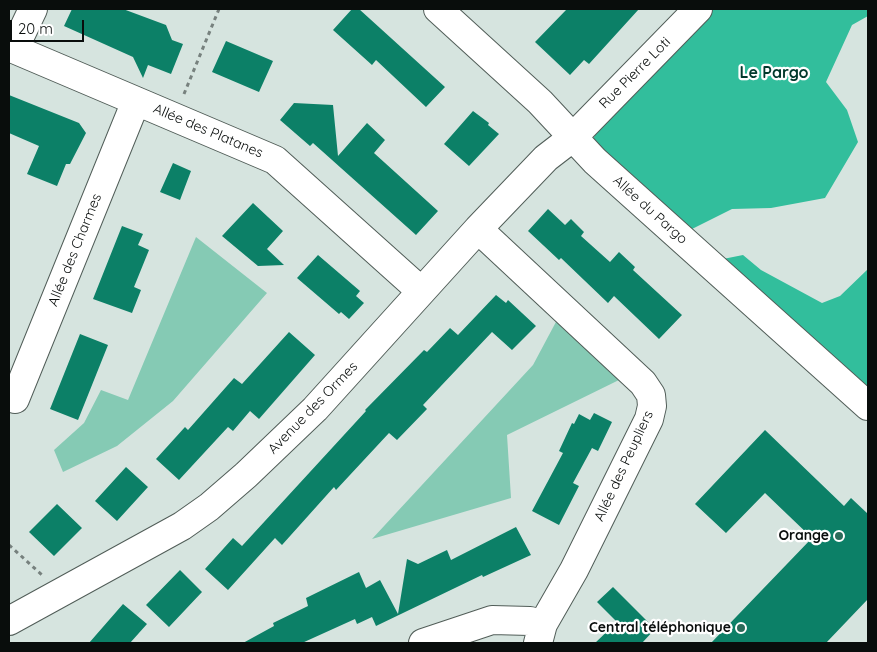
<!DOCTYPE html>
<meta charset="utf-8">
<style>
body{margin:0}
#map{position:relative;width:877px;height:652px;overflow:hidden;background:#d6e4df;font-family:Quicksand,sans-serif}
canvas{display:block}
.frame{position:absolute;inset:0;border:10px solid #090d0c;pointer-events:none}
.scale{position:absolute;left:10px;top:20px;width:74px;height:22px;box-sizing:border-box;border:2px solid #090d0c;border-top:0;padding-left:6px;font-size:15px;line-height:18px;white-space:nowrap;color:#090d0c;-webkit-text-stroke:4px #fff;paint-order:stroke}
</style>
<div id="map">
<canvas width="877" height="652"></canvas>
<div class="frame"></div>
<div class="scale">20 m</div>
</div>
<script>
const ctx = document.querySelector('canvas').getContext('2d');
ctx.lineJoin = 'round';
function paint(path, color) {
  ctx.fillStyle = color;
  ctx.fill(path, 'evenodd');
}
function poly(rows) {
  const path = new Path2D();
  for (const r of rows) {
    path.moveTo(r[0], r[1]);
    for (let i = 2; i < r.length; i += 2) path.lineTo(r[i], r[i + 1]);
  }
  return path;
}
function strokePath(path, color, width, dash) {
  ctx.strokeStyle = color;
  ctx.lineWidth = width;
  ctx.lineCap = dash ? 'butt' : 'round';
  ctx.setLineDash(dash || []);
  ctx.stroke(path);
}
function write(font, color, halo, rows, align = 'center') {
  ctx.font = font + ' Quicksand,sans-serif';
  ctx.lineWidth = 4.5;
  ctx.setLineDash([]);
  ctx.textBaseline = 'middle';
  ctx.strokeStyle = halo;
  ctx.fillStyle = color;
  for (const [text, x, y, turn = 0] of rows) {
    ctx.save();
    ctx.translate(x, y);
    ctx.rotate((+turn || 0) * Math.PI / 180);
    ctx.textAlign = isNaN(turn) ? turn : align;
    if (halo) ctx.strokeText(text, 0, 0);
    ctx.fillText(text, 0, 0);
    ctx.restore();
  }
}
paint(poly([
 [196,237,267,293,173,401,117,446,63,472,54,450,84,423,101,390,128,400],
 [557,320,619,380,507,435,511,498,372,539,533,365]
]), '#85cab4');
paint(poly([
 [713,9,868,9,868,16,852,25,826,82,847,110,858,142,825,198,771,208,732,209,692,229,592,145,596,130],
 [743,255,761,270,822,303,840,296,868,269,868,398,718,260]
]), '#32be9c');
paint(poly([
 [72,9,123,9,166,25,172,40,183,44,171,74,148,65,143,78,133,57,64,26],
 [352,9,359,9,445,87,426,107,376,60,372,65,333,30],
 [567,9,639,9,589,64,584,60,570,75,535,42],
 [226,41,273,61,259,92,212,72],
 [9,95,79,123,86,133,70,164,66,164,57,186,27,174,39,146,9,133],
 [294,103,333,105,338,156,367,123,385,140,374,153,438,211,416,235,313,143,310,146,280,120],
 [473,111,489,123,488,125,499,134,469,166,444,144],
 [173,163,191,171,180,200,160,192],
 [253,203,283,231,267,249,284,265,258,266,222,236],
 [548,209,565,225,571,219,584,232,581,236,610,262,619,252,635,267,633,270,682,315,659,339,614,296,608,303,561,258,559,260,528,231],
 [122,226,143,234,138,245,149,250,134,287,141,290,132,313,93,299],
 [318,255,360,291,356,296,364,303,349,319,341,312,339,314,297,278],
 [496,295,506,303,508,300,536,326,512,350,492,332,423,405,427,409,397,440,389,433,336,490,334,487,282,545,275,538,228,590,205,569,233,538,242,546,366,411,365,410,424,350,427,352,450,328,458,335],
 [289,332,315,355,259,419,250,411,233,431,228,427,179,480,156,459,185,427,188,430,234,378,242,384],
 [80,334,108,345,78,420,50,409],
 [594,413,612,422,598,451,592,448,573,483,579,486,559,525,532,511,563,453,559,451,572,423,574,424,579,414,590,420],
 [765,430,844,506,851,498,868,514,868,599,826,643,711,643,812,538,765,493,726,533,695,504],
 [126,467,148,487,117,521,95,501],
 [57,504,82,528,54,556,29,532],
 [516,527,531,555,483,577,482,575,376,626,372,617,357,624,355,619,302,643,243,643,274,626,273,623,308,606,306,598,359,572,366,588,380,580,398,614,407,559,418,564,447,550,451,560],
 [180,570,202,592,169,627,146,605],
 [613,587,655,629,642,643,595,643,617,622,597,602],
 [123,604,147,624,130,643,89,643]
]), '#0c8067');
const minor = poly([
 [438,9,540,102,595,161,868,406],
 [9,47,275,160,421,291],
 [14,49,33,9],
 [478,229,643,383,651,395,652,406,649,419,574,570,543,624,538,643],
 [15,399,136,101],
 [9,621,182,526,209,507,246,475,315,409,478,229,546,158,572,138,698,9],
 [423,643,492,620,530,621,543,624]
]);
strokePath(minor, '#515d58', 30);
strokePath(poly([
 [184,94,219,9],
 [9,545,42,575]
]), '#77817e', 3, [4, 4]);
strokePath(minor, '#fff', 28);
for (const [x, y, r, color] of [
 [839,536,5,"#2b6b5a"],
 [741,628,5,"#2b6b5a"]
]) {
  const dot = new Path2D();
  dot.arc(x, y, r, 0, 2 * Math.PI);
  ctx.fillStyle = color;
  ctx.fill(dot);
  strokePath(dot, '#fff', 2);
}
write('14px', '#090d0c', '#fff', [
 ["Rue Pierre Loti",635,73,-45],
 ["Allée des Platanes",208,131,23],
 ["Allée du Pargo",650,210,42],
 ["Allée des Charmes",75,250,-68],
 ["Avenue des Ormes",313,408,-46],
 ["Allée des Peupliers",624,466,-65]
]);
write('bold 14px', '#090d0c', '#fff', [
 ["Orange",829,536],
 ["Central téléphonique",731,628]
], 'right');
write('bold 16px', '#00392c', '#fff', [
 ["Le Pargo",774,73]
]);
</script>
